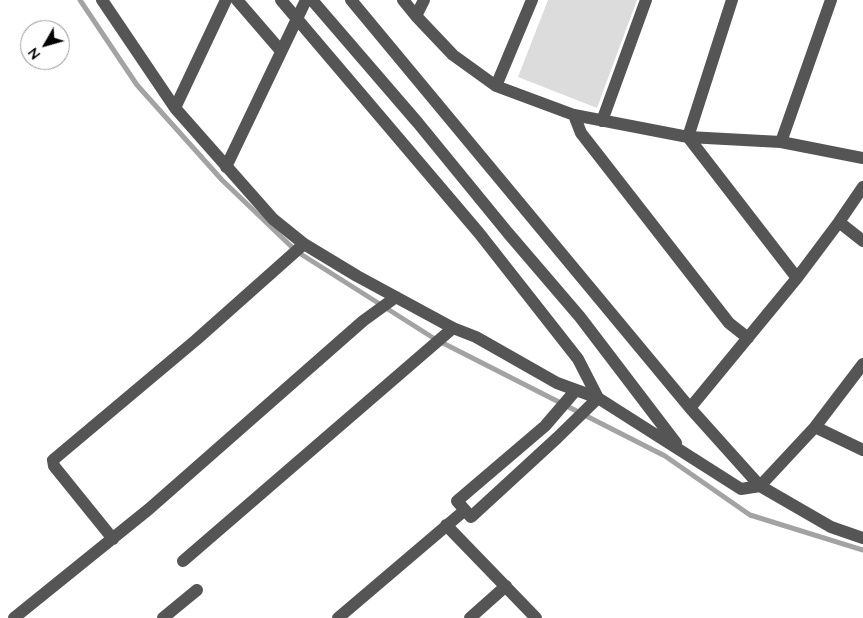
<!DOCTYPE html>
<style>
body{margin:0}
#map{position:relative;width:863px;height:618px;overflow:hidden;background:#fff;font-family:Quicksand,sans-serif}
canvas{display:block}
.north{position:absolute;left:20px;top:20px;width:50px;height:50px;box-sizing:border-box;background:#fff;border:1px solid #999;border-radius:50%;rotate:232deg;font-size:14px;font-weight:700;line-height:20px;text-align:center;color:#000}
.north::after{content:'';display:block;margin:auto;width:18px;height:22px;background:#000;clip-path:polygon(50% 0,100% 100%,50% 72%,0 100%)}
</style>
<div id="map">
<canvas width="863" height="618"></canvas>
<div class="north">N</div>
</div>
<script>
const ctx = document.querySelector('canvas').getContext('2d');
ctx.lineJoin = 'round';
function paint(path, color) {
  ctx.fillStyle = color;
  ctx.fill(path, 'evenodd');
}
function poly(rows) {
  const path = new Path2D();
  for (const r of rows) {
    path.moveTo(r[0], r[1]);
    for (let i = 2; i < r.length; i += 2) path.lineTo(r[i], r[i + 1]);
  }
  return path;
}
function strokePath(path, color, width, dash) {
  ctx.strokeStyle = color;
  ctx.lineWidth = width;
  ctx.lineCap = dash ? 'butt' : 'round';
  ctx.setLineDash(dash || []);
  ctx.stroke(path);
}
paint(poly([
 [548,0,637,0,597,108,518,77]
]), '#dcdcdc');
strokePath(poly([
 [80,0,137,85,222,180,296,251,435,339,665,456,750,515,863,550]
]), '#a3a3a3', 5);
strokePath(poly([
 [102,0,175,108,273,219,304,244,357,276,453,328,476,337,557,383,598,398,741,489,760,486,831,527,863,538],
 [237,0,281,51],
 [281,0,479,233,578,359,598,398],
 [312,0,418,123,508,233,580,317,676,443],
 [351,0,690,408,760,486,815,427,863,364],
 [403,0,416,16,453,55,496,86,574,115,688,137,781,142,863,158],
 [416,16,424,0],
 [496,86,532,0],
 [175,108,226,0],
 [574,115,581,133,729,323,748,338],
 [602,121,646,0],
 [688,137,797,278],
 [688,137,732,0],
 [781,142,831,0],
 [226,167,306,0],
 [839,222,863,241],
 [576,390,545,426,457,501,471,517,557,438,598,398],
 [690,408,797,278,839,222,863,187],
 [815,427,863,450],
 [446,525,536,618],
 [113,539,54,466,53,460,196,340,304,244],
 [183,561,453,328],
 [14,618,149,509,363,321,396,297],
 [163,618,197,590],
 [338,618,465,510],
 [470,618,506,586]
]), '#555', 12);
</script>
